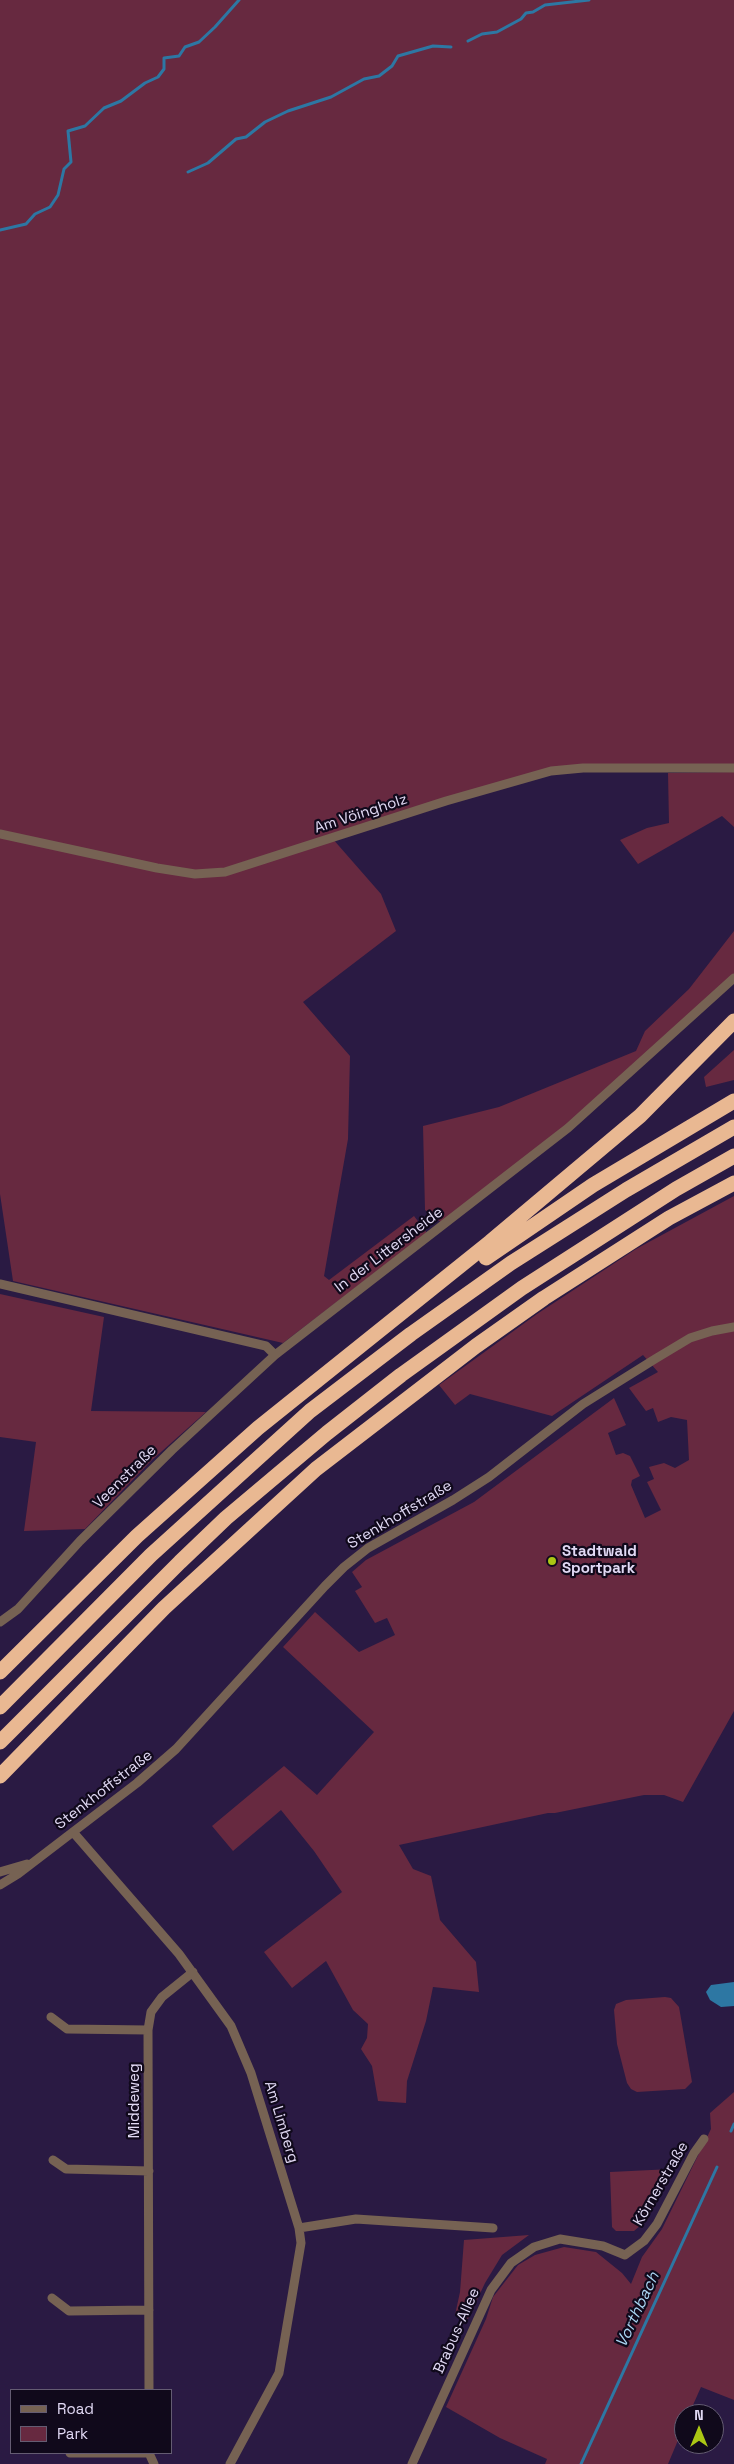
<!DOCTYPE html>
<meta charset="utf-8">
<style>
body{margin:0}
#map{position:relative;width:734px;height:2464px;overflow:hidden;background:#2a1a43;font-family:"Space Grotesk",sans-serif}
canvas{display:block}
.legend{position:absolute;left:10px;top:2389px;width:162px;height:65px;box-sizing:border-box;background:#10091b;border:1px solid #645c72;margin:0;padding:6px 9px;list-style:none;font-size:15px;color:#e1d9f4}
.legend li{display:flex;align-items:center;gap:10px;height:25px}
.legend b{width:25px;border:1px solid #645c72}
.north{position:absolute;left:674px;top:2404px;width:50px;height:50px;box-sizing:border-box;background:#10091b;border:1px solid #645c72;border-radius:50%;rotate:0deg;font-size:14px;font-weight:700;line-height:20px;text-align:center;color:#e1d9f4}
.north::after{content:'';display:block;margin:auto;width:18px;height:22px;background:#abc614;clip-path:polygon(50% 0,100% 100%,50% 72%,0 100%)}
</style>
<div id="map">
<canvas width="734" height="2464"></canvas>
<ul class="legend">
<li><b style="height:6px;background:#766253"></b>Road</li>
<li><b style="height:14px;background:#672940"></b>Park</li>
</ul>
<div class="north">N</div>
</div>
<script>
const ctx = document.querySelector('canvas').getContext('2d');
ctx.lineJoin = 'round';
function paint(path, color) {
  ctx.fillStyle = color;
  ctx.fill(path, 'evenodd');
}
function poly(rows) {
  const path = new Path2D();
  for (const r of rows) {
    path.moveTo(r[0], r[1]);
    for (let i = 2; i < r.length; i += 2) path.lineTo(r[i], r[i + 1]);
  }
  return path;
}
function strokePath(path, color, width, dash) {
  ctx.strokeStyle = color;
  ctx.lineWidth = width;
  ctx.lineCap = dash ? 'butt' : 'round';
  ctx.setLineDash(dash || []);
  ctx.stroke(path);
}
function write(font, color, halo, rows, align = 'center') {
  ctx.font = font + ' "Space Grotesk",sans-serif';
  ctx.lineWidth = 4.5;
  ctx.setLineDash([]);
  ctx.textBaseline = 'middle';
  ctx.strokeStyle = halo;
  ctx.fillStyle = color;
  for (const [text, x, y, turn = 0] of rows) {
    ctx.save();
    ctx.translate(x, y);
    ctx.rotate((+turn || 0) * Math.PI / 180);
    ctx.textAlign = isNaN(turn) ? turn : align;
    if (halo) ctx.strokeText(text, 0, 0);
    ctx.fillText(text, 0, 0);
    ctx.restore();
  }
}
paint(poly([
 [0,0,734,0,734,768,551,771,332,838,381,894,396,931,303,1002,350,1056,348,1139,324,1276,329,1280,414,1216,427,1233,283,1343,13,1281,0,1194],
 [734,772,734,827,722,816,638,864,620,840,647,828,669,823,668,773],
 [734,931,734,974,617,1083,502,1178,442,1223,425,1210,423,1126,499,1107,636,1051,645,1031,689,989],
 [734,1050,734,1080,706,1087,704,1077],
 [734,1196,734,1711,683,1802,664,1795,644,1795,555,1813,548,1813,399,1845,413,1869,431,1876,440,1920,476,1962,479,1992,433,1987,426,2021,407,2081,406,2103,378,2101,372,2066,361,2049,367,2038,368,2024,353,2010,326,1961,292,1988,264,1952,342,1892,314,1851,281,1810,233,1851,212,1826,284,1766,317,1795,374,1732,283,1647,315,1612,359,1652,395,1635,387,1618,375,1623,355,1591,362,1587,352,1572,366,1560,474,1502,614,1398,626,1425,608,1433,616,1455,623,1453,630,1456,640,1476,632,1480,631,1485,645,1518,661,1510,647,1482,654,1479,649,1467,664,1463,675,1468,689,1460,687,1420,671,1417,658,1422,653,1408,646,1411,629,1388,658,1372,643,1355,552,1416,470,1394,455,1405,439,1385,537,1314,636,1249],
 [0,1294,104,1317,91,1411,206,1412,152,1460,85,1529,24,1531,36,1442,0,1437],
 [665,1997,671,1998,679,2007,692,2082,685,2089,637,2092,631,2089,627,2083,617,2044,614,2010,616,2004,626,2000],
 [734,2092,734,2400,701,2387,689,2414,684,2414,684,2426,668,2464,545,2464,547,2459,500,2438,446,2407,486,2319,493,2297,518,2265,535,2255,564,2247,596,2252,622,2273,631,2284,642,2257,662,2229,711,2129,710,2113],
 [672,2169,647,2220,634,2231,616,2231,612,2227,610,2172],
 [529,2235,502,2255,485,2283,468,2319,455,2315,460,2292,464,2240]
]), '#672940');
paint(poly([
 [734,1982,734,2006,721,2007,710,2000,706,1992,711,1985]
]), '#2d77a3');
strokePath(poly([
 [468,41,482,34,497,32,521,19,526,13,533,12,545,5,589,0],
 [188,172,208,163,236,139,246,137,265,122,288,111,331,97,364,79,379,76,392,66,398,56,433,46,451,47],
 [0,230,26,224,35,214,50,207,58,195,64,169,71,162,68,131,85,126,104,108,121,101,145,83,158,77,164,69,164,58,179,56,185,47,199,42,215,27,239,0],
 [731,2131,734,2124],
 [581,2464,717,2167]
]), '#2d77a3', 3);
strokePath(poly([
 [0,834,157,868,195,874,225,872,446,801,551,771,583,768,734,768],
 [0,1284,266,1346,275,1355],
 [0,1622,18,1609,80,1541,172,1450,275,1355,568,1128,734,978],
 [73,1832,179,1954,231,2026,251,2073,299,2228,301,2243,279,2373,230,2464],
 [0,1872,27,1864],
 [0,1885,18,1874,137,1783,176,1749,325,1586,344,1567,368,1548,453,1500,489,1477,583,1404,655,1359,690,1338,712,1331,734,1327],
 [51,2017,67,2029,148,2030],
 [53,2160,66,2169,149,2171],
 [299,2228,356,2219,493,2228],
 [52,2298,69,2311,149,2310],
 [149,2390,148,2030,151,2012,162,1997,193,1972],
 [70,2453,149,2453],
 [149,2453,154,2464],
 [412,2464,491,2290,511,2263,534,2247,560,2239,603,2246,625,2255,644,2241,657,2224,694,2153,704,2139]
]), '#766253', 9);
strokePath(poly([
 [486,1258,593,1185,734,1101],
 [0,1672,137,1536,258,1428,490,1242,640,1116,734,1021],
 [0,1707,151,1555,310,1411,411,1334,511,1263,626,1190,734,1127],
 [0,1742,180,1562,226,1518,327,1433,401,1375,522,1288,676,1189,734,1156],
 [0,1776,164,1608,316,1469,476,1346,544,1298,669,1218,734,1183]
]), '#e9b892', 15);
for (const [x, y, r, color] of [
 [552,1561,5,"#abc614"]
]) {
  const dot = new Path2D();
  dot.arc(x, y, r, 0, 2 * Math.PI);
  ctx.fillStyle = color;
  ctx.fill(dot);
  strokePath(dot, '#10091b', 2);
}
write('15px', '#e1d9f4', '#10091b', [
 ["Am Vöingholz",361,814,-18],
 ["In der Littersheide",389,1250,-37],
 ["Veenstraße",125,1477,-45],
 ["Stenkhoffstraße",400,1515,-31],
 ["Stenkhoffstraße",104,1790,-38],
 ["Middeweg",135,2101,-90],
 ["Am Limberg",281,2122,73],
 ["Körnerstraße",661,2184,-60],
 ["Brabus-Allee",457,2331,-66]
]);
write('bold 15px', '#e1d9f4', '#10091b', [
 ["Stadtwald",562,1552],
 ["Sportpark",562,1569]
], 'left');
write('italic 16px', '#aad5f3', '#10091b', [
 ["Vorthbach",638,2310,-65]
]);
</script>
